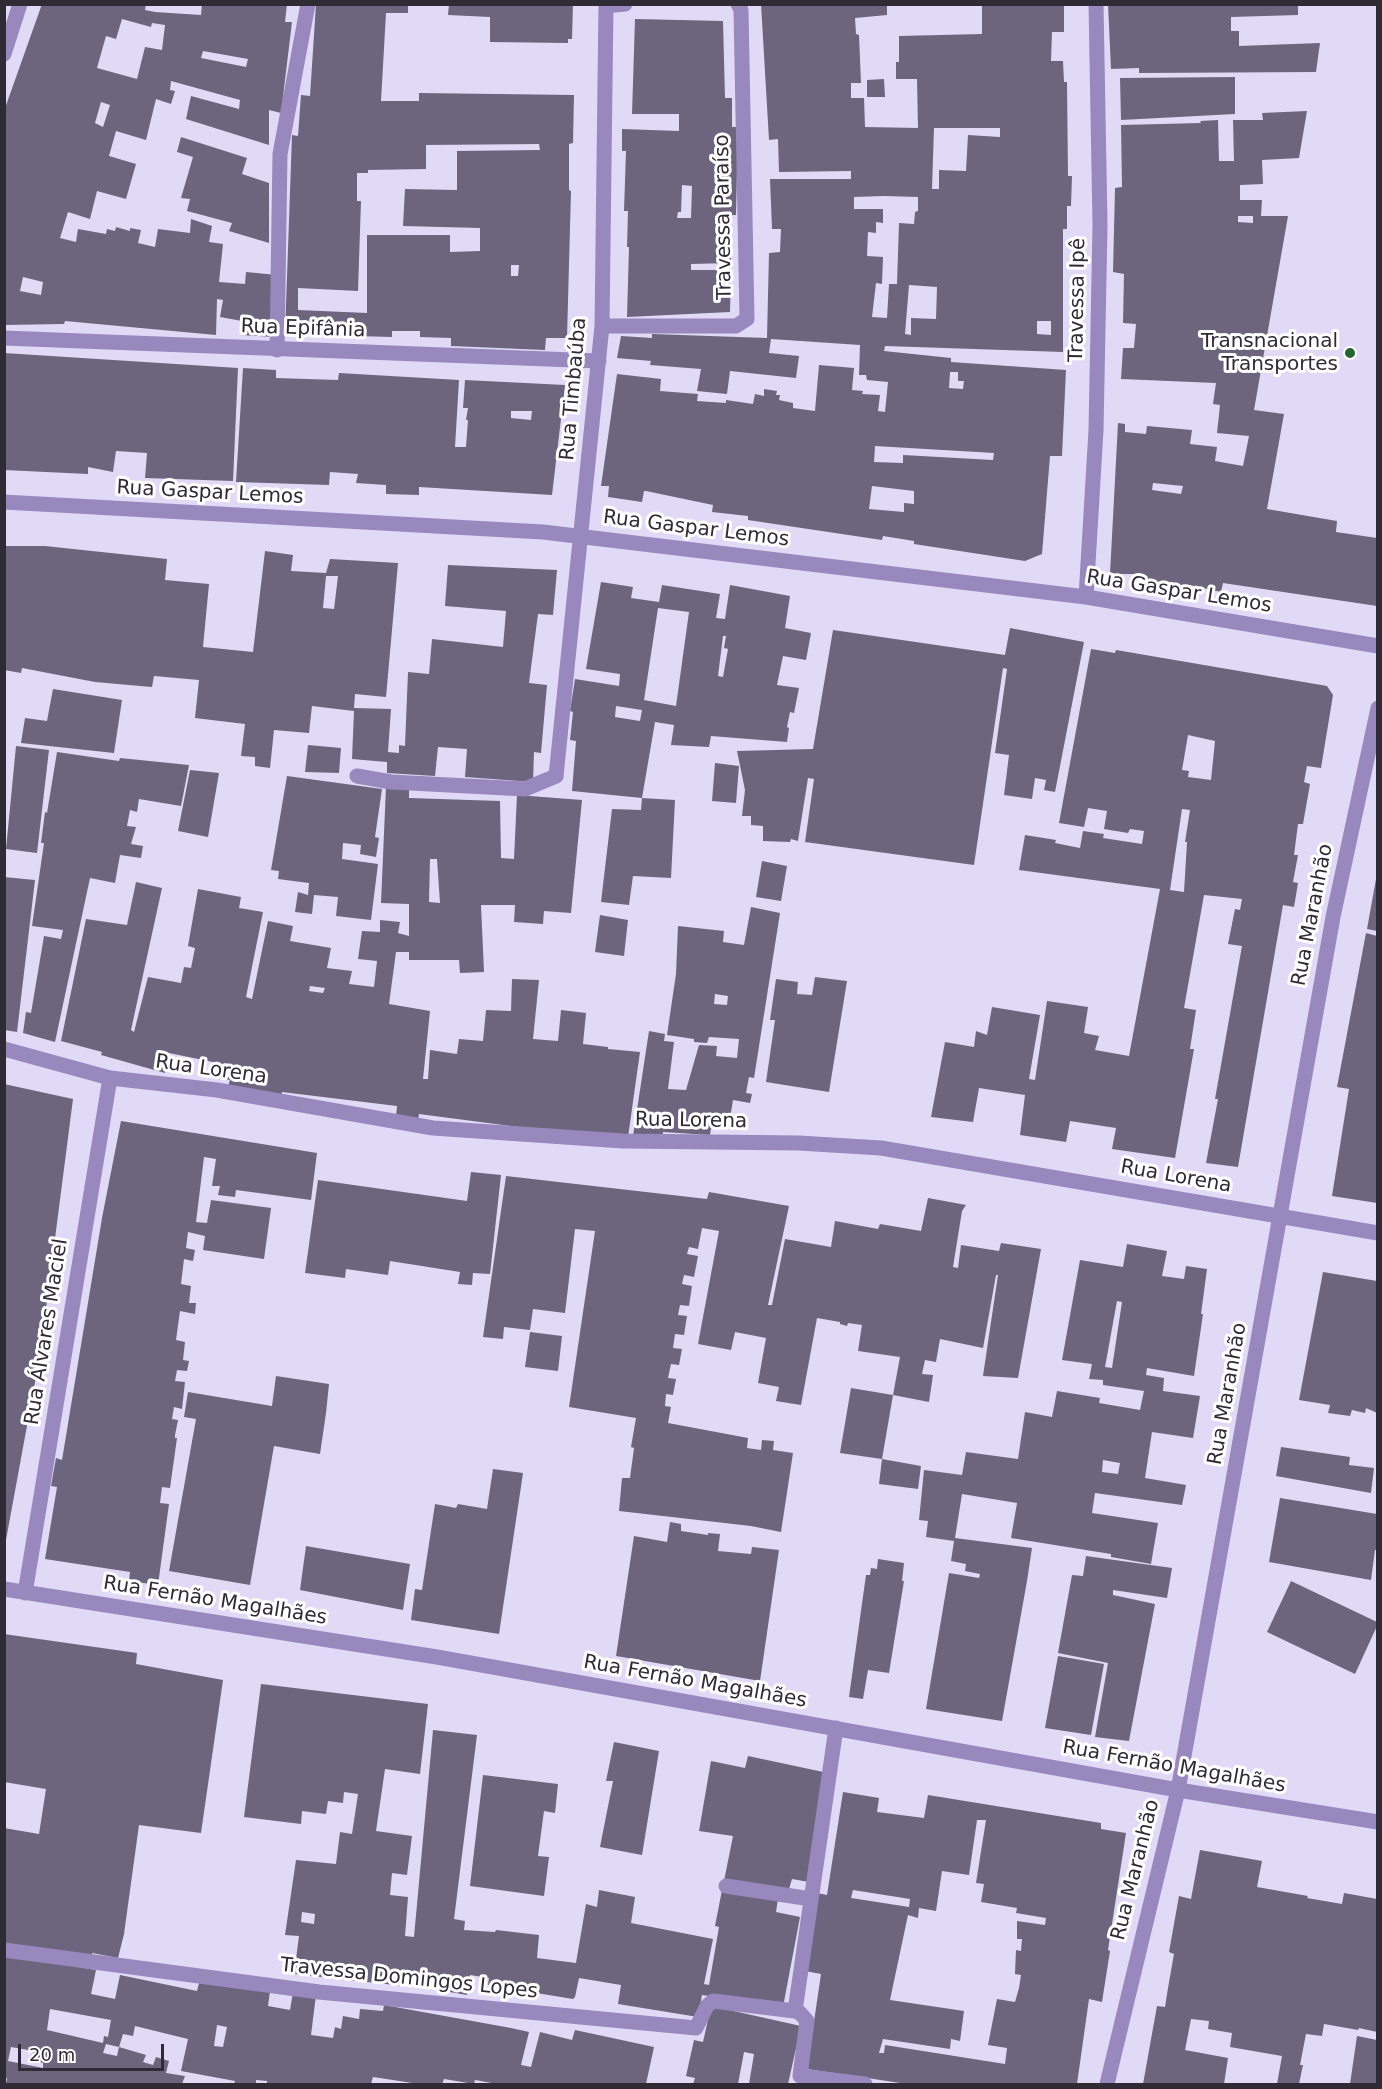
<!DOCTYPE html>
<meta charset="utf-8">
<style>
body{margin:0}
#map{position:relative;width:1382px;height:2089px;overflow:hidden;background:#e1daf6;font-family:"DejaVu Sans",sans-serif}
canvas{display:block}
.frame{position:absolute;inset:0;border:6px solid #2e2b35;pointer-events:none}
.scale{position:absolute;left:18px;top:2044px;width:146px;height:27px;box-sizing:border-box;border:3px solid #2e2b35;border-top:0;padding-left:8px;font-size:18px;line-height:21px;white-space:nowrap;color:#2e2b35;-webkit-text-stroke:4px #fff;paint-order:stroke}
</style>
<div id="map">
<canvas width="1382" height="2089"></canvas>
<div class="frame"></div>
<div class="scale">20 m</div>
</div>
<script>
const ctx = document.querySelector('canvas').getContext('2d');
ctx.lineJoin = 'round';
function paint(path, color) {
  ctx.fillStyle = color;
  ctx.fill(path, 'evenodd');
}
function poly(rows) {
  const path = new Path2D();
  for (const r of rows) {
    path.moveTo(r[0], r[1]);
    for (let i = 2; i < r.length; i += 2) path.lineTo(r[i], r[i + 1]);
  }
  return path;
}
function strokePath(path, color, width, dash) {
  ctx.strokeStyle = color;
  ctx.lineWidth = width;
  ctx.lineCap = dash ? 'butt' : 'round';
  ctx.setLineDash(dash || []);
  ctx.stroke(path);
}
function write(font, color, halo, rows, align = 'center') {
  ctx.font = font + ' "DejaVu Sans",sans-serif';
  ctx.lineWidth = 6;
  ctx.setLineDash([]);
  ctx.textBaseline = 'middle';
  ctx.strokeStyle = halo;
  ctx.fillStyle = color;
  for (const [text, x, y, turn = 0] of rows) {
    ctx.save();
    ctx.translate(x, y);
    ctx.rotate((+turn || 0) * Math.PI / 180);
    ctx.textAlign = isNaN(turn) ? turn : align;
    if (halo) ctx.strokeText(text, 0, 0);
    ctx.fillText(text, 0, 0);
    ctx.restore();
  }
}
paint(poly([
 [42,4,146,4,145,10,155,12,201,15,202,4,287,4,285,22,292,22,281,113,269,110,269,145,186,119,191,96,239,109,240,100,171,81,170,90,175,91,171,104,156,99,146,140,116,131,109,156,136,164,126,199,97,191,90,219,68,212,60,238,76,242,78,229,106,234,107,229,115,231,116,227,130,231,130,228,141,230,138,243,155,247,158,229,190,233,191,219,212,226,209,242,223,244,219,282,245,284,246,272,277,275,275,337,241,335,242,321,220,317,223,300,217,299,216,335,65,321,64,324,4,325,4,111],
 [122,19,151,27,152,23,165,25,162,50,145,47,137,79,97,68,106,36,116,39],
 [203,51,248,59,246,67,201,58],
 [101,102,110,105,103,127,95,123],
 [23,277,43,282,41,295,20,291],
 [316,4,408,4,408,13,386,13,381,101,419,101,419,93,574,95,573,143,569,144,569,190,571,191,567,338,546,338,545,350,451,346,451,338,420,337,420,331,392,331,392,337,285,334,292,135,298,136,301,95,310,96],
 [539,144,540,150,457,151,457,190,405,189,403,226,480,228,480,251,450,252,450,235,367,235,367,313,298,310,298,288,358,291,361,201,357,201,357,173,368,173,368,170,426,169,426,145],
 [511,265,519,265,518,276,511,276],
 [449,4,573,4,572,39,568,39,568,43,490,42,490,17,448,15],
 [761,4,887,4,887,15,855,18,856,34,859,35,861,83,851,83,851,98,864,98,865,127,918,128,917,79,896,79,896,62,899,62,899,36,982,34,982,4,1064,4,1064,32,1052,32,1051,61,1063,61,1064,82,1067,82,1068,176,1072,176,1071,206,1067,206,1067,229,1063,229,1063,352,885,346,884,351,951,358,951,362,1066,370,1062,456,1050,456,1042,554,1025,561,914,544,914,541,883,536,882,540,748,520,748,516,712,512,713,505,646,491,644,491,642,502,608,497,609,486,601,486,617,374,661,379,660,391,698,394,697,401,726,403,726,400,753,404,755,394,764,396,764,389,777,391,776,395,780,395,779,400,793,403,793,408,815,411,819,365,854,368,852,390,863,391,862,394,880,395,878,411,885,412,888,382,867,380,866,375,859,375,860,345,771,339,769,353,799,356,796,378,730,371,727,394,697,391,701,369,650,365,651,361,617,358,621,336,652,338,652,334,767,338,769,253,780,252,781,229,772,229,770,179,851,179,851,171,779,172,778,139,769,140],
 [934,128,1000,128,1000,137,968,135,966,171,939,170,939,189,932,189],
 [884,196,918,197,918,211,915,212,914,224,899,223,897,284,889,284,887,318,872,317,876,283,882,284,883,257,867,256,868,232,876,233,876,222,883,223,883,209,854,209,854,197],
 [909,285,937,287,936,319,911,318,911,335,905,334],
 [1037,321,1051,321,1051,335,1037,334],
 [950,372,958,372,958,381,964,381,963,389,949,388],
 [875,446,994,453,993,460,903,455,903,463,874,462],
 [872,486,914,491,914,504,904,503,904,512,869,509],
 [1108,4,1298,4,1298,15,1231,17,1231,31,1239,31,1239,46,1320,43,1316,72,1139,73,1139,68,1111,69],
 [635,19,723,21,725,98,732,98,732,127,738,127,736,215,715,216,715,224,731,224,731,263,691,264,691,270,731,270,730,312,627,317,629,247,627,247,628,211,624,211,626,151,622,151,622,129,679,131,679,114,632,114],
 [682,185,692,186,691,218,677,218,678,212,681,212],
 [1235,77,1235,114,1121,120,1120,78],
 [884,79,885,97,867,97,867,80],
 [1307,111,1299,158,1262,160,1263,184,1240,185,1240,200,1262,200,1261,216,1288,216,1254,410,1284,414,1267,509,1337,521,1336,532,1377,538,1377,606,1223,583,1221,592,1190,585,1189,592,1138,585,1139,574,1110,574,1118,423,1125,424,1125,432,1146,434,1147,426,1192,430,1190,444,1217,447,1215,461,1243,466,1249,436,1217,433,1220,405,1213,404,1216,383,1121,379,1123,348,1134,348,1136,324,1123,323,1124,274,1113,272,1115,188,1122,187,1121,125,1201,123,1200,121,1218,120,1219,161,1234,161,1233,120,1263,120,1262,113],
 [1238,216,1253,216,1253,223,1238,222],
 [1153,483,1183,486,1181,494,1152,490],
 [181,137,247,158,242,174,269,183,269,243,229,231,232,223,187,211,190,199,181,198,193,157,177,152],
 [4,353,238,368,233,481,145,478,147,453,116,451,113,472,88,467,88,474,4,470],
 [243,368,276,370,276,378,338,380,339,373,459,380,455,447,466,447,468,420,466,420,468,408,463,408,465,380,565,385,552,495,419,487,419,495,386,494,386,485,356,483,358,474,330,472,329,485,236,482],
 [511,411,532,411,531,420,511,418],
 [4,546,45,546,167,559,165,580,209,584,203,647,253,652,265,551,293,555,291,571,326,573,330,559,398,563,386,697,355,694,354,708,391,709,388,752,399,753,399,745,405,746,408,672,429,674,432,639,503,647,506,611,445,606,448,565,557,570,553,615,538,614,529,683,547,685,541,753,534,752,533,782,465,777,467,749,438,747,435,776,387,773,387,762,352,759,354,711,312,706,309,733,274,730,270,768,255,766,255,757,241,756,245,724,195,718,199,680,154,676,152,687,95,682,22,668,21,673,4,670],
 [326,576,338,576,334,609,323,608],
 [601,582,633,587,631,598,659,602,662,585,720,594,716,618,725,619,730,585,790,596,785,628,811,633,806,660,783,656,777,685,799,688,794,713,790,712,787,727,789,728,787,742,711,736,709,747,671,745,674,725,655,722,642,798,572,791,576,741,570,740,573,712,570,711,575,679,619,686,620,674,586,669],
 [658,608,689,612,676,706,644,700],
 [723,636,726,636,724,648,728,649,723,677,718,676],
 [616,706,642,710,640,721,615,717],
 [1010,628,1084,642,1055,792,1044,790,1046,780,1035,778,1032,799,1004,795,1009,755,995,753,1007,669,1003,668,974,865,805,842,814,779,808,778,798,841,791,839,790,842,763,841,763,826,751,825,751,816,742,816,745,790,737,751,813,749,833,630,1005,655],
 [1091,649,1115,653,1116,650,1327,686,1333,695,1321,768,1307,766,1304,782,1310,784,1303,824,1298,824,1294,855,1298,855,1293,882,1298,883,1294,907,1283,905,1238,1167,1206,1163,1218,1099,1215,1099,1242,946,1228,944,1235,909,1240,910,1242,899,1204,895,1184,1008,1196,1010,1190,1049,1194,1049,1175,1158,1112,1149,1116,1128,1070,1121,1066,1142,1020,1135,1025,1095,979,1088,973,1122,931,1117,945,1042,974,1047,976,1031,987,1035,992,1007,1040,1015,1029,1079,1035,1080,1047,1001,1088,1007,1084,1033,1099,1036,1095,1050,1129,1056,1160,889,1019,870,1025,835,1056,840,1055,843,1080,848,1083,831,1104,834,1103,838,1142,844,1144,831,1130,829,1128,833,1104,829,1107,811,1088,808,1084,827,1059,823],
 [1188,735,1215,741,1211,780,1188,777,1189,771,1182,770],
 [1182,809,1190,810,1185,842,1187,842,1184,892,1170,890],
 [53,689,122,700,114,753,21,743,25,718,47,721],
 [308,745,341,748,339,773,305,772],
 [16,746,49,750,37,853,6,849],
 [57,752,119,761,120,758,189,765,181,806,139,799,137,812,130,810,127,826,136,827,131,844,143,846,141,858,120,855,115,883,90,878,55,1042,23,1033,26,1012,31,1013,44,936,61,939,63,930,32,926,44,843,41,843,45,812,47,813],
 [715,763,739,766,736,803,712,801],
 [190,770,219,773,208,837,178,831],
 [287,776,382,789,375,837,379,838,376,857,360,854,361,845,343,843,342,859,378,864,371,920,336,916,338,897,314,895,312,914,295,912,298,892,308,895,309,883,278,879,279,871,271,870],
 [386,787,409,790,409,798,500,801,501,858,514,859,517,795,582,800,571,913,544,911,543,924,514,922,515,905,481,905,484,972,460,973,459,960,409,960,409,952,396,952,389,1004,430,1011,423,1079,428,1079,430,1050,457,1054,459,1039,483,1041,486,1010,511,1011,512,979,539,980,533,1039,558,1041,561,1010,586,1013,583,1044,608,1047,608,1049,640,1052,628,1137,526,1128,419,1114,418,1120,396,1117,397,1106,282,1092,281,1098,228,1086,230,1080,211,1077,213,1062,169,1053,165,1073,101,1055,102,1052,61,1041,86,919,127,925,136,882,162,888,131,1030,134,1032,148,977,181,983,184,967,191,968,195,948,188,946,198,889,241,897,239,908,263,912,246,997,252,999,268,921,293,926,290,941,331,948,327,968,352,971,349,984,374,987,377,961,358,959,362,931,380,932,380,920,400,922,398,933,409,936,409,904,381,903],
 [430,859,437,859,440,903,429,902],
 [310,986,325,988,323,993,309,991],
 [642,798,675,800,671,878,633,876,629,905,601,902,612,809,641,810],
 [762,861,787,866,781,901,756,897],
 [4,877,35,880,17,1032,4,1030],
 [1376,879,1377,879,1377,931,1367,929],
 [751,907,780,913,754,1078,749,1077,746,1093,752,1094,750,1103,733,1100,729,1125,712,1122,710,1135,663,1132,662,1142,633,1136,649,1031,665,1034,664,1041,674,1042,668,1089,686,1090,699,1045,717,1046,716,1056,737,1058,739,1039,709,1037,707,1043,694,1042,694,1039,667,1035,676,974,678,926,724,931,723,942,744,945],
 [715,994,728,996,727,1005,714,1004],
 [600,915,628,920,624,956,595,952],
 [1366,933,1377,936,1377,1203,1332,1196,1349,1089,1337,1087],
 [815,977,847,981,829,1092,766,1082,775,1020,770,1020,776,979,798,982,797,994,812,995],
 [4,1084,73,1099,40,1355,6,1540],
 [121,1121,317,1153,311,1200,236,1190,235,1197,218,1195,220,1186,212,1186,216,1159,204,1157,196,1222,207,1223,211,1200,271,1208,264,1259,203,1250,205,1236,188,1232,186,1248,195,1250,193,1261,184,1259,181,1284,191,1286,189,1303,196,1303,195,1314,180,1311,176,1340,185,1342,183,1360,189,1361,187,1371,177,1370,175,1381,185,1382,182,1409,174,1407,172,1419,178,1420,175,1435,175,1438,177,1438,170,1488,162,1487,160,1503,169,1504,158,1585,129,1581,130,1572,45,1559,57,1487,51,1486,56,1458,62,1460,102,1218],
 [471,1172,501,1175,490,1274,473,1273,472,1285,458,1284,460,1272,390,1261,388,1275,346,1269,345,1278,305,1273,318,1180,467,1201],
 [506,1176,707,1199,709,1192,789,1206,768,1305,772,1305,785,1239,831,1247,835,1221,878,1229,880,1224,921,1231,928,1198,966,1205,962,1211,953,1267,958,1268,961,1245,999,1251,1001,1243,1041,1249,1018,1378,983,1376,998,1275,996,1275,983,1348,940,1339,936,1362,925,1360,922,1374,933,1375,929,1402,893,1395,900,1357,858,1351,862,1325,848,1323,847,1326,840,1324,840,1322,817,1318,801,1405,776,1401,779,1387,758,1383,766,1338,735,1332,731,1350,698,1344,719,1231,702,1228,698,1249,689,1247,687,1254,698,1256,694,1277,684,1275,682,1284,692,1286,689,1306,680,1305,678,1315,687,1316,684,1335,675,1334,673,1348,682,1349,679,1365,671,1364,668,1378,676,1379,673,1395,666,1394,665,1406,671,1407,668,1423,748,1438,747,1448,761,1450,762,1440,774,1441,773,1450,793,1453,781,1532,751,1526,619,1511,622,1478,630,1478,634,1448,631,1447,636,1418,569,1407,595,1231,575,1229,565,1313,533,1309,530,1330,504,1327,503,1339,483,1337],
 [1127,1244,1167,1251,1162,1276,1184,1279,1186,1266,1207,1269,1201,1314,1203,1314,1194,1376,1147,1368,1146,1375,1164,1378,1163,1391,1200,1396,1193,1438,1152,1432,1145,1478,1186,1485,1182,1505,1095,1493,1092,1513,1158,1523,1151,1564,1111,1557,1111,1554,1011,1538,1017,1503,962,1494,955,1538,1032,1548,1027,1581,1002,1721,926,1709,949,1573,979,1578,980,1574,965,1571,966,1564,951,1561,954,1541,926,1537,928,1521,919,1520,924,1470,962,1475,966,1452,1018,1459,1025,1412,1052,1417,1057,1391,1100,1398,1099,1403,1140,1410,1144,1391,1103,1385,1103,1380,1089,1379,1092,1364,1062,1360,1080,1260,1123,1267],
 [1117,1301,1122,1302,1112,1368,1105,1367],
 [1103,1460,1120,1463,1118,1474,1102,1472],
 [1323,1272,1377,1281,1377,1413,1366,1408,1365,1413,1352,1410,1350,1416,1328,1413,1330,1405,1299,1400],
 [530,1332,562,1336,558,1371,525,1367],
 [276,1376,329,1384,326,1413,320,1454,274,1446,250,1585,169,1571,196,1419,184,1417,188,1392,272,1406],
 [851,1388,893,1395,882,1459,840,1453],
 [1281,1447,1350,1457,1349,1465,1374,1468,1371,1493,1276,1476],
 [882,1459,921,1466,918,1489,879,1484],
 [493,1469,523,1473,499,1634,411,1620,415,1589,422,1590,435,1504,456,1508,458,1504,487,1509],
 [1280,1498,1377,1514,1377,1550,1375,1550,1371,1580,1269,1562],
 [670,1522,681,1524,681,1531,708,1535,708,1533,720,1534,718,1551,751,1554,752,1547,779,1550,760,1681,616,1656,634,1536,667,1542],
 [306,1546,410,1564,403,1610,300,1590],
 [1086,1556,1172,1568,1167,1598,1113,1590,1113,1595,1155,1604,1129,1741,1095,1737,1108,1663,1058,1653,1072,1575,1083,1576],
 [878,1559,904,1563,902,1581,904,1581,889,1673,868,1670,863,1699,849,1697,866,1575,870,1575,871,1568,877,1569],
 [1291,1581,1377,1622,1377,1626,1355,1674,1267,1632],
 [4,1634,137,1653,136,1664,223,1680,201,1833,139,1825,124,1934,118,1958,92,1953,92,1958,4,1944,4,1828,39,1834,46,1789,4,1782],
 [1058,1656,1104,1664,1091,1735,1045,1728],
 [261,1684,428,1704,420,1774,385,1769,376,1831,412,1836,407,1875,392,1873,390,1895,408,1897,405,1936,414,1937,433,1730,477,1735,454,1919,465,1921,464,1930,495,1932,496,1930,539,1935,537,1958,576,1963,586,1904,597,1907,599,1890,635,1897,631,1923,713,1939,704,1984,709,1985,719,1927,715,1926,722,1890,778,1899,776,1912,800,1917,783,2007,702,1995,698,2017,618,2004,621,1985,579,1978,575,1997,573,1999,488,1985,489,1978,470,1975,467,1995,444,1991,446,1981,405,1978,404,1986,294,1974,299,1936,285,1935,296,1860,336,1864,340,1832,352,1834,358,1794,344,1792,343,1803,328,1801,326,1814,302,1811,301,1824,244,1817],
 [302,1912,315,1914,314,1924,301,1922],
 [614,1742,659,1751,642,1855,600,1847,613,1781,606,1781],
 [748,1756,828,1773,809,1882,792,1879,789,1889,724,1881,733,1836,699,1831,711,1761,745,1768],
 [483,1775,558,1784,555,1813,544,1811,538,1856,549,1857,544,1896,470,1886],
 [843,1792,879,1798,877,1812,924,1818,928,1795,1101,1823,1101,1829,1126,1833,1108,1950,1110,1951,1102,2002,1089,1999,1077,2084,907,2084,807,2069,821,1974,805,1971,817,1893,827,1895],
 [977,1820,986,1820,976,1883,984,1884,981,1902,1017,1908,1016,1913,1046,1918,1045,1925,1017,1921,1017,1939,1022,1939,1021,1951,1016,1950,1015,1974,1021,1975,1019,1988,1015,2002,997,1999,988,2045,1007,2048,1005,2064,885,2045,884,2053,879,2053,883,2039,950,2049,951,2039,960,2041,964,2011,890,2000,908,1915,918,1918,919,1908,936,1911,942,1871,969,1875],
 [853,1890,910,1899,909,1907,851,1898],
 [1200,1850,1262,1861,1257,1887,1308,1896,1307,1898,1342,1904,1344,1893,1377,1899,1377,2032,1359,2028,1358,2030,1324,2024,1322,2036,1306,2034,1300,2065,1303,2065,1299,2084,1277,2084,1282,2056,1230,2047,1232,2033,1208,2029,1209,2021,1191,2019,1185,2050,1228,2058,1224,2084,1143,2084,1157,2006,1165,2007,1168,1988,1174,1954,1169,1952,1179,1896,1191,1899],
 [4,1954,96,1970,91,1994,115,1999,120,1975,197,1991,200,1979,270,1991,268,2006,290,2010,293,1992,316,1995,311,2035,333,2038,335,2027,341,2029,343,2016,359,2019,360,2009,383,2011,384,2005,511,2028,529,2032,521,2065,531,2067,540,2032,572,2040,575,2030,654,2047,646,2084,497,2084,475,2080,474,2084,444,2079,442,2084,419,2084,373,2077,371,2084,267,2084,267,2081,256,2080,256,2084,234,2084,235,2081,181,2071,188,2039,135,2026,133,2036,123,2034,119,2047,106,2044,103,2053,117,2056,119,2047,146,2055,143,2062,153,2065,156,2057,169,2061,166,2073,185,2076,182,2084,6,2084,7,2078,4,2078],
 [50,2009,111,2020,108,2037,104,2036,103,2043,47,2030],
 [217,2025,227,2027,223,2047,214,2046],
 [11,2047,34,2051,32,2061,43,2063,43,2068,8,2061],
 [711,2006,801,2026,788,2084,749,2084,754,2054,744,2052,738,2084,693,2084,695,2078,686,2076,694,2040,703,2042],
 [1357,2036,1377,2040,1377,2084,1350,2084]
]), '#6c657d');
strokePath(poly([
 [277,350,280,154,308,4],
 [357,776,391,782,525,789,556,776],
 [726,1886,811,1899],
 [4,1950,319,1992,696,2028,707,2006,713,2001,795,2011,800,2013,807,2021,800,2076,865,2084],
 [795,2011,836,1728]
]), '#9888be', 15);
strokePath(poly([
 [606,6,625,4],
 [4,54,20,4],
 [602,326,736,326,747,319,741,10,738,4],
 [4,338,599,361],
 [4,502,543,532,1086,597,1378,646],
 [1086,597,1096,430,1100,225,1096,4],
 [556,776,602,326,606,4],
 [4,1049,110,1078,217,1090,433,1128,623,1141,799,1143,881,1148,1378,1233],
 [4,1589,437,1657,1178,1790,1378,1822],
 [25,1593,110,1078],
 [1107,2084,1178,1790,1333,917,1378,708]
]), '#9888be', 15);
for (const [x, y, r, color] of [
 [1350,353,6,"#216530"]
]) {
  const dot = new Path2D();
  dot.arc(x, y, r, 0, 2 * Math.PI);
  ctx.fillStyle = color;
  ctx.fill(dot);
  strokePath(dot, '#fff', 2);
}
write('20px', '#2e2b35', '#fff', [
 ["Travessa Paraíso",724,217,-91],
 ["Travessa Ipê",1078,300,-89],
 ["Rua Epifânia",303,329,2],
 ["Rua Timbaúba",574,389,-85],
 ["Rua Gaspar Lemos",210,493,3],
 ["Rua Gaspar Lemos",696,529,7],
 ["Rua Gaspar Lemos",1179,592,9],
 ["Rua Maranhão",1313,915,-79],
 ["Rua Lorena",211,1070,8],
 ["Rua Lorena",691,1121,1],
 ["Rua Lorena",1176,1177,10],
 ["Rua Álvares Maciel",47,1332,-81],
 ["Rua Maranhão",1228,1394,-80],
 ["Rua Fernão Magalhães",215,1601,9],
 ["Rua Fernão Magalhães",695,1682,10],
 ["Rua Fernão Magalhães",1174,1767,10],
 ["Rua Maranhão",1136,1870,-76],
 ["Travessa Domingos Lopes",409,1979,6]
]);
write('20px', '#2e2b35', '#fff', [
 ["Transnacional",1338,342],
 ["Transportes",1338,365]
], 'right');
</script>
